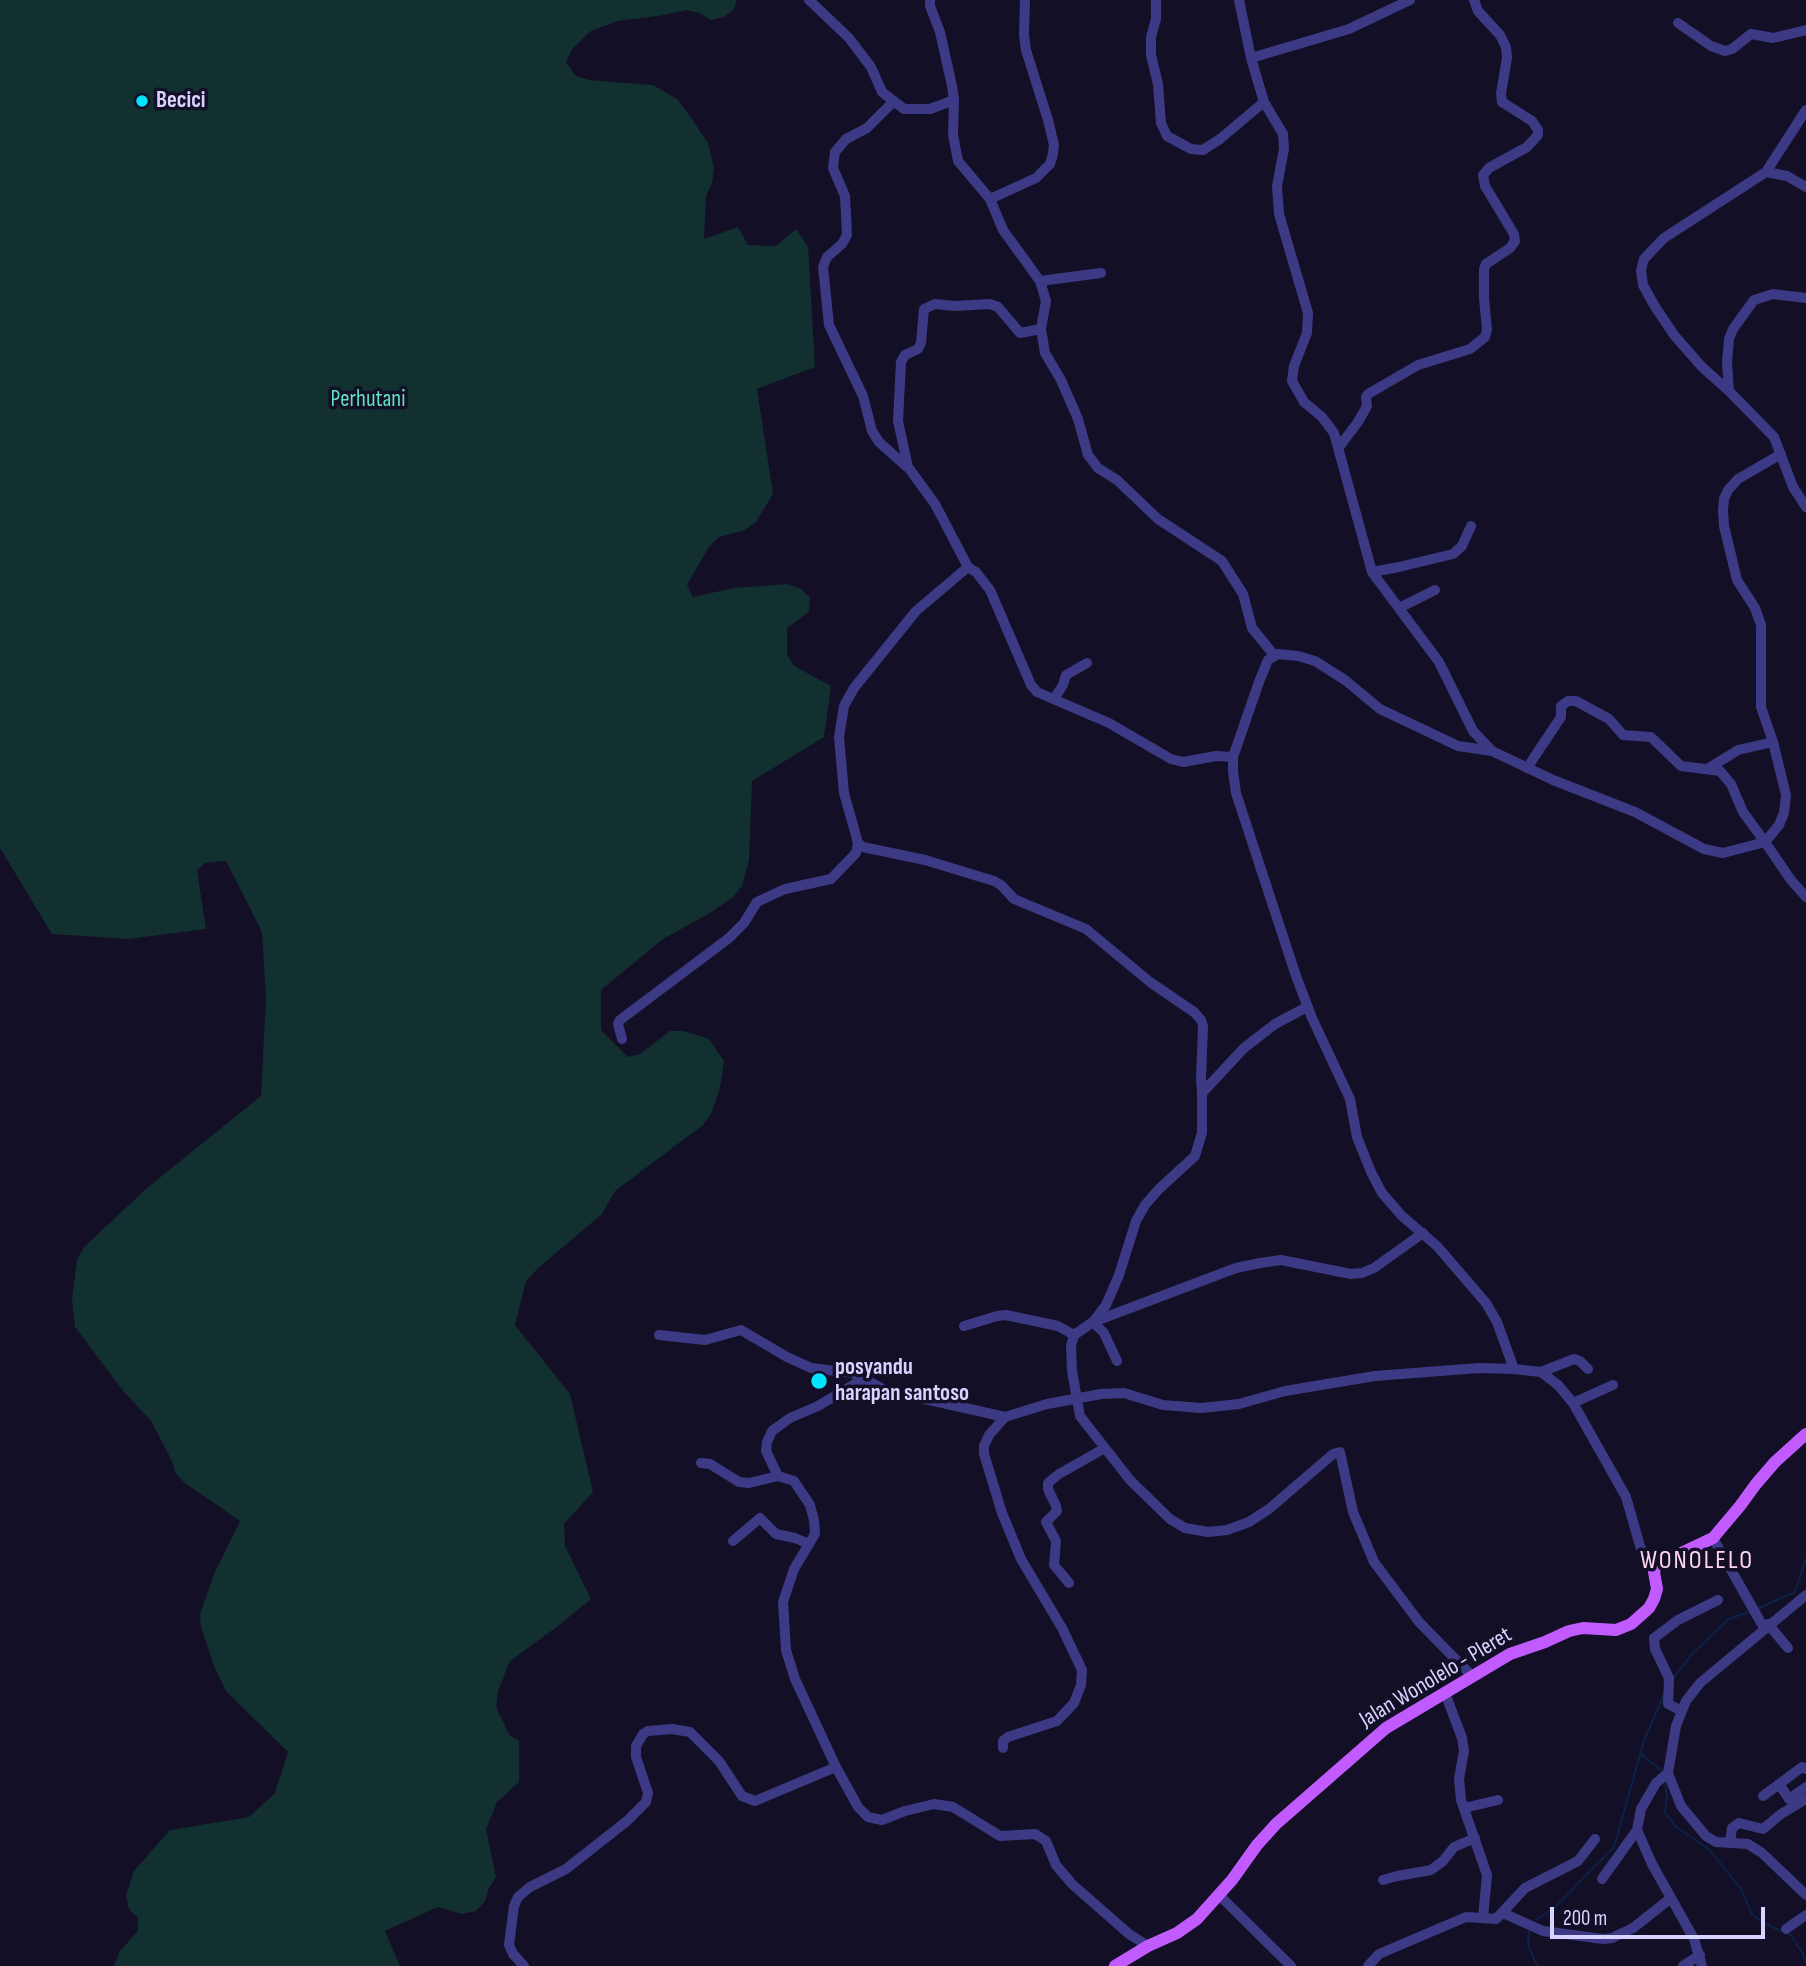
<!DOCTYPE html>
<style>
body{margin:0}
#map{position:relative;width:1806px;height:1966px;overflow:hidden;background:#130f26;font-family:"Sofia Sans Condensed",sans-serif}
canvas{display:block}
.scale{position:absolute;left:1550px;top:1907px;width:215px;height:32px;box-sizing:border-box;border:4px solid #d9d4ff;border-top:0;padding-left:9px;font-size:21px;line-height:24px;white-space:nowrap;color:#d9d4ff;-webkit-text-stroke:5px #130f26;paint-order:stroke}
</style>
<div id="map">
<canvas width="1806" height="1966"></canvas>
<div class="scale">200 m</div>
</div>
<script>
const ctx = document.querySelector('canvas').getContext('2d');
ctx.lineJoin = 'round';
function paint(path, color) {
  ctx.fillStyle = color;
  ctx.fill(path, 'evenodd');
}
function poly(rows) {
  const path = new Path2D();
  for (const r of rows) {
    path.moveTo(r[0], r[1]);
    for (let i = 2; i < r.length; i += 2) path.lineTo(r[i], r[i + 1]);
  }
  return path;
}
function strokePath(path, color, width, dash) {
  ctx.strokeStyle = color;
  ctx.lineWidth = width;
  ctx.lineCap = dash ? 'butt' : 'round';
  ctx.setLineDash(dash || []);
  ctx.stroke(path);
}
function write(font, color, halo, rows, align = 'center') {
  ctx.font = font + ' "Sofia Sans Condensed",sans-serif';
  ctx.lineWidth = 7;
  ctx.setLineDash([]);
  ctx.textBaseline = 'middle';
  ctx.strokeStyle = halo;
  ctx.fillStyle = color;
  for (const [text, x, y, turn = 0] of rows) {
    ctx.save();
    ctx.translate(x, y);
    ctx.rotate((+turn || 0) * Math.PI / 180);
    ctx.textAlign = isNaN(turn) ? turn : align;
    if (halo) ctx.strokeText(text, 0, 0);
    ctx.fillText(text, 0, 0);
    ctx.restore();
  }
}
paint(poly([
 [0,0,737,0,734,9,724,17,711,20,699,13,686,10,658,16,617,21,591,31,572,49,566,62,576,76,589,80,653,85,677,99,685,109,708,143,714,169,712,183,706,196,704,239,738,227,748,245,776,246,796,229,808,247,815,367,757,389,773,494,756,522,745,530,719,537,709,547,687,585,693,597,734,588,788,584,801,589,810,598,809,612,787,628,787,654,794,666,831,686,824,737,752,781,749,860,742,886,733,897,710,913,663,939,601,990,601,1030,628,1057,640,1054,670,1031,684,1031,709,1039,724,1061,720,1088,711,1114,703,1125,615,1191,602,1214,538,1268,526,1281,515,1325,570,1394,593,1492,564,1524,565,1546,591,1599,558,1626,510,1661,498,1691,496,1707,510,1736,519,1741,519,1782,497,1802,486,1829,496,1877,489,1888,485,1901,476,1911,462,1914,438,1907,385,1931,400,1966,114,1966,120,1951,138,1931,138,1918,129,1909,126,1896,134,1871,170,1830,249,1817,275,1793,288,1752,226,1691,214,1666,201,1627,200,1614,214,1574,240,1521,185,1483,176,1474,172,1461,151,1421,124,1392,75,1327,72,1300,77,1260,84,1247,147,1188,261,1096,266,999,262,932,226,861,205,863,197,870,206,929,128,939,52,934,0,848]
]), '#12302f');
strokePath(poly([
 [1759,1608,1795,1592,1806,1559],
 [1674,1677,1693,1653,1729,1619,1751,1611],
 [1641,1754,1662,1771],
 [1665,1781,1667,1797,1665,1813,1676,1827,1710,1850,1741,1889,1752,1914,1762,1922,1781,1931],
 [1536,1920,1554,1908,1614,1847,1644,1741,1664,1694],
 [1529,1931,1528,1945,1537,1966],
 [1786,1933,1791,1935,1803,1954,1806,1963]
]), '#0c2248', 2);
strokePath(poly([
 [809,0,849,38,871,67,882,92,904,109,930,109,954,100],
 [930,0,930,6,940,32,952,86,954,100,953,135,958,161,990,199,1003,230,1040,281,1046,301,1041,329,1045,353,1061,380,1078,419,1088,455,1098,468,1117,480,1158,519,1222,561,1243,594,1252,628,1274,655],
 [1156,0,1156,19,1151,37,1151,55,1158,84,1161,123,1167,136,1191,149,1203,150,1220,139,1264,102],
 [1239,0,1251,58,1349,29,1410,0],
 [1678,23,1711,46,1725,51,1732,49,1751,34,1773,38,1806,30],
 [1251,58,1264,102,1283,134,1284,149,1277,186,1279,214,1308,313,1307,333,1294,366,1292,381,1304,402,1322,417,1334,433,1372,572,1439,662,1473,731,1492,751,1553,780,1635,812,1704,849,1723,853,1765,842,1791,880,1806,897],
 [894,101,867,128,846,139,835,152,833,168,845,196,847,235,842,244,827,257,823,267,829,325,863,396,872,431,879,442,907,467],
 [1766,172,1787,176,1806,187],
 [990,199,1036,178,1050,164,1053,154,1054,145,1048,120,1026,50,1024,35,1025,0],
 [1040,281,1101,273],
 [1806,298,1773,294,1754,300,1733,329,1729,339,1727,362,1729,391,1774,437,1793,487,1806,507],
 [1041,329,1020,333,998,307,990,304,955,306,935,304,924,309,921,343,918,349,905,355,901,362,898,421,908,467,935,504,968,567,976,572,990,590,1031,685,1037,692,1109,723,1171,759,1183,762,1216,756,1233,757],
 [1729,391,1702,367,1674,335,1654,305,1643,285,1641,270,1644,259,1664,238,1766,172,1806,110],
 [1339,447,1358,422,1367,406,1366,397,1368,394,1418,365,1470,349,1485,337,1487,330,1484,298,1484,269,1486,264,1510,248,1515,241,1514,234,1485,186,1483,175,1489,168,1527,147,1538,135,1538,130,1532,121,1502,102,1501,93,1507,58,1506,47,1500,35,1478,11,1474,0],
 [968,567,916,611,854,688,844,706,839,737,844,793,858,843,863,847,925,860,994,881,1001,885,1014,899,1086,929,1150,982,1194,1012,1201,1020,1203,1026,1201,1078,1202,1093],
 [1372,572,1399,567,1453,554,1462,546,1471,526],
 [1399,608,1435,590],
 [1054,699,1063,685,1066,675,1087,663],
 [1492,751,1458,746,1380,709,1345,680,1315,661,1298,656,1278,654,1268,660,1259,682,1233,757,1233,771,1236,793,1296,976,1312,1018,1350,1099,1357,1137,1371,1172,1382,1193,1402,1216,1437,1246,1486,1303,1497,1322,1514,1369,1541,1372,1558,1385,1573,1403,1626,1497,1640,1546,1645,1557,1656,1565],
 [1527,768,1561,717,1561,706,1568,701,1576,701,1609,719,1623,735,1651,737,1681,766,1720,771,1731,784,1743,812,1765,842,1779,825,1784,813,1786,795,1773,742,1761,707,1761,625,1755,608,1737,580,1724,526,1723,511,1724,499,1728,490,1738,479,1781,454],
 [1709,768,1738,750,1773,742],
 [1307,1007,1275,1024,1244,1048,1202,1093,1202,1133,1195,1156,1159,1189,1145,1205,1136,1221,1119,1275,1106,1305,1093,1322,1074,1335,1071,1346,1072,1371,1080,1416,1130,1480,1170,1519,1185,1528,1208,1532,1227,1530,1249,1522,1269,1509,1333,1454,1340,1452,1353,1512,1374,1562,1419,1622,1473,1677],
 [622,1039,618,1024,620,1020,729,938,744,923,757,902,785,889,831,879,856,853,858,843],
 [964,1326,997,1316,1006,1315,1058,1326,1074,1335],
 [659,1335,705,1340,741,1330,787,1357,811,1368,853,1373,885,1390,1005,1417],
 [1117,1361,1104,1333,1093,1322,1236,1268,1260,1263,1281,1260,1351,1274,1362,1273,1374,1268,1423,1233],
 [1541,1372,1574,1359,1580,1361,1588,1369],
 [1573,1403,1613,1385],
 [701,1463,710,1464,739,1482,749,1483,778,1476,794,1481,810,1505,814,1520,815,1534,794,1569,783,1602,786,1650,795,1679,836,1767,858,1807,868,1817,882,1820,905,1811,934,1804,953,1807,1000,1836,1035,1834,1046,1841,1056,1865,1072,1884,1129,1934,1148,1946],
 [778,1476,766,1451,767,1442,772,1431,790,1418,818,1406,863,1379],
 [1713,1538,1764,1628],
 [733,1541,760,1518,776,1534,795,1538,809,1544],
 [1069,1583,1054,1565,1056,1541,1046,1522,1057,1511,1056,1506,1048,1489,1048,1483,1059,1474,1105,1448],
 [1806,1595,1700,1683,1686,1701,1676,1726,1668,1773,1681,1806,1706,1836,1716,1842,1748,1844,1762,1853,1806,1895],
 [1768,1624,1788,1648],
 [1445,1693,1462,1738,1464,1751,1459,1779,1461,1800,1487,1875,1483,1918],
 [1682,1711,1668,1704,1669,1678,1655,1649,1654,1638,1678,1620,1718,1600],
 [1003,1748,1003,1741,1008,1737,1057,1721,1074,1703,1081,1685,1082,1670,1062,1628,1021,1559,1002,1513,984,1454,984,1446,989,1435,1005,1417,1047,1404,1101,1394,1124,1393,1163,1405,1201,1408,1239,1404,1285,1391,1375,1376,1479,1368,1514,1369],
 [1668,1773,1656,1783,1641,1809,1637,1830,1652,1864,1694,1939,1702,1966],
 [1779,1784,1789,1799,1806,1787],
 [1763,1796,1802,1767,1806,1769],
 [1464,1808,1498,1800],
 [1730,1842,1732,1828,1739,1823,1763,1829,1781,1814,1806,1799],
 [1602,1879,1637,1830],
 [1383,1880,1397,1876,1431,1870,1443,1861,1454,1847,1475,1838],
 [1219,1895,1291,1966],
 [1503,1913,1543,1931,1603,1939,1612,1938,1633,1928,1671,1898],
 [1786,1929,1806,1915],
 [524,1966,513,1954,509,1945,514,1906,518,1897,530,1887,566,1869,627,1821,646,1802,648,1793,636,1757,636,1746,643,1734,648,1731,672,1729,690,1732,719,1761,742,1796,755,1801,836,1767],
 [1368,1966,1379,1954,1466,1917,1496,1919,1525,1888,1578,1861,1595,1839],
 [1683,1966,1700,1955]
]), '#3d3a85', 10);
strokePath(poly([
 [1115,1966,1148,1946,1177,1933,1197,1919,1232,1880,1257,1845,1276,1824,1386,1728,1510,1654,1545,1642,1569,1631,1583,1628,1616,1630,1631,1624,1649,1608,1654,1599,1657,1589,1654,1572,1656,1565,1713,1538,1740,1506,1756,1484,1775,1462,1806,1434]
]), '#c25bff', 12);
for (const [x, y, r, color] of [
 [142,101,7,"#00e5ff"],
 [819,1381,9,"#00e5ff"]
]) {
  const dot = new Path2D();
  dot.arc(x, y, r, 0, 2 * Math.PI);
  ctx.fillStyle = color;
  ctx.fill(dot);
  strokePath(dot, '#130f26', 2.5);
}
write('bold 23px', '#d9d4ff', '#130f26', [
 ["Becici",156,101],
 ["posyandu",835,1368],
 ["harapan santoso",835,1394]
], 'left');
write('23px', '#5fe0c0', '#130f26', [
 ["Perhutani",368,400]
]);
write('23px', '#d9d4ff', '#130f26', [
 ["Jalan Wonolelo - Pleret",1436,1678,-31]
]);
ctx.letterSpacing = '2px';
write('26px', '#ffd6f0', '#130f26', [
 ["WONOLELO",1697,1561]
]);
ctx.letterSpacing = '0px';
</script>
